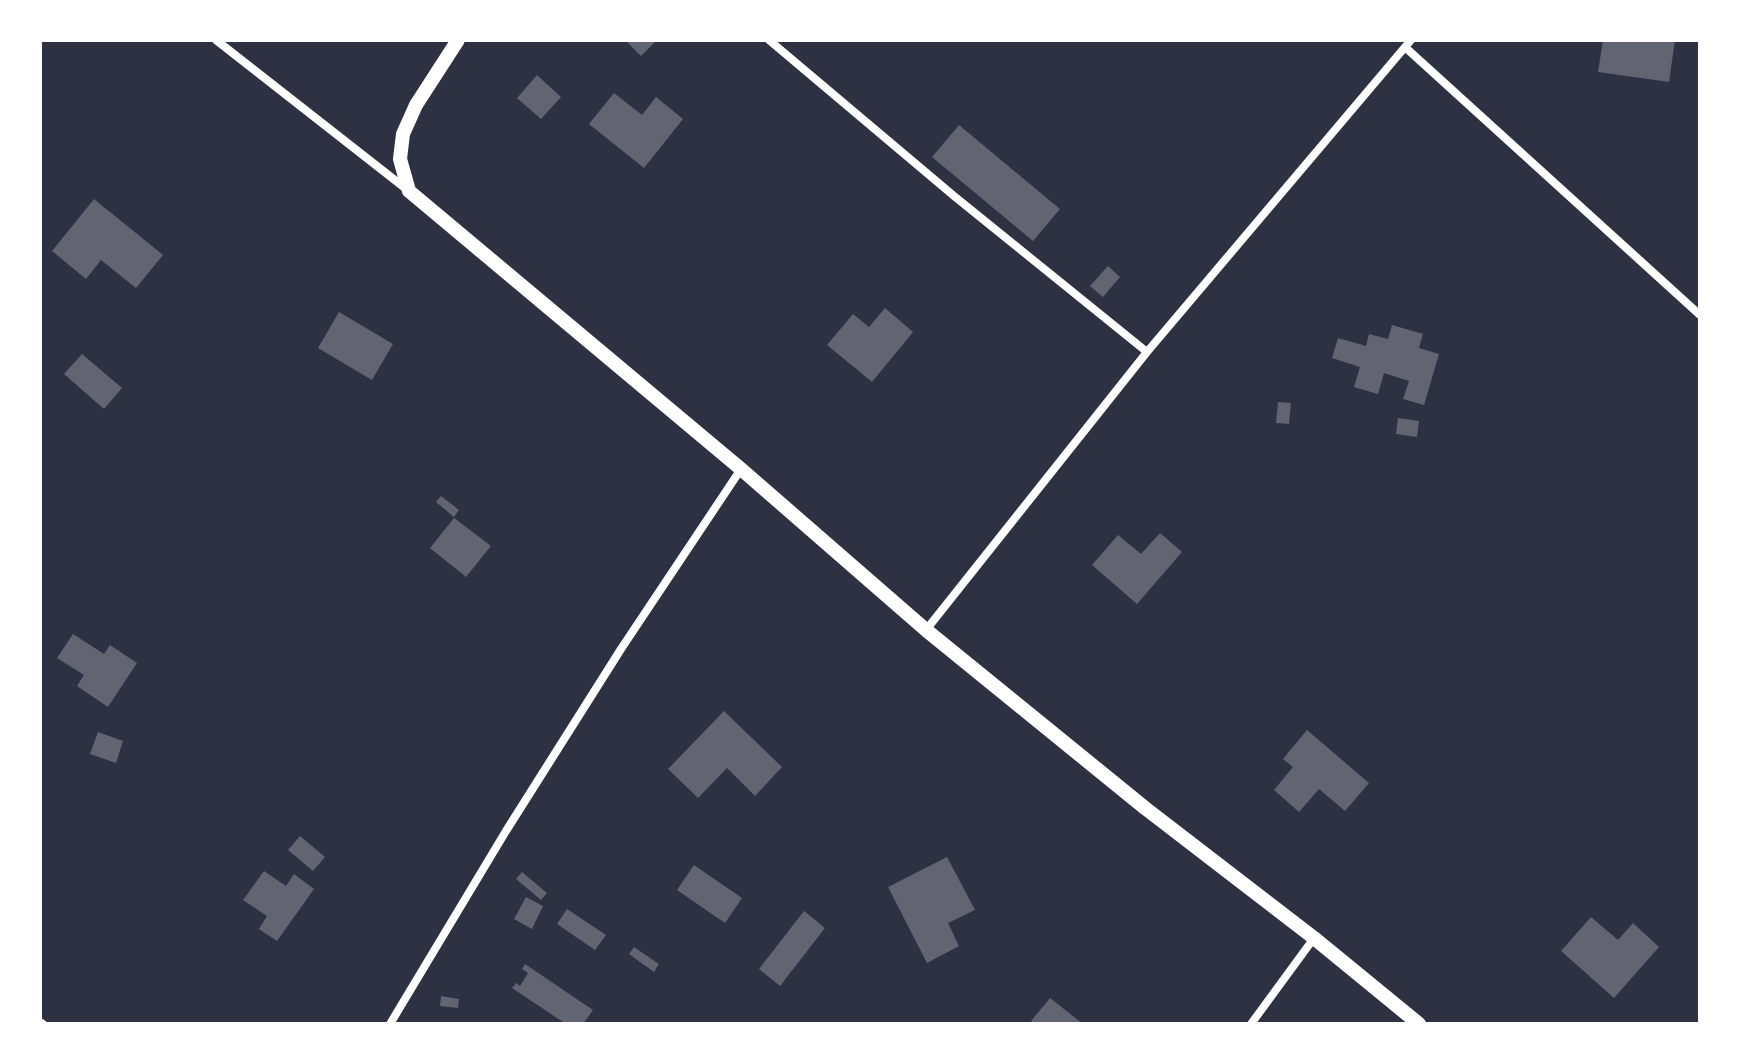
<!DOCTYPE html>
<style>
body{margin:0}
#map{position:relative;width:1740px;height:1064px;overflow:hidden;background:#2d3142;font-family:"Space Grotesk",sans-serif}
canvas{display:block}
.frame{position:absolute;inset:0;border:42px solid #fff;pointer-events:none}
</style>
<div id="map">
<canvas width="1740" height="1064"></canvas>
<div class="frame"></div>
</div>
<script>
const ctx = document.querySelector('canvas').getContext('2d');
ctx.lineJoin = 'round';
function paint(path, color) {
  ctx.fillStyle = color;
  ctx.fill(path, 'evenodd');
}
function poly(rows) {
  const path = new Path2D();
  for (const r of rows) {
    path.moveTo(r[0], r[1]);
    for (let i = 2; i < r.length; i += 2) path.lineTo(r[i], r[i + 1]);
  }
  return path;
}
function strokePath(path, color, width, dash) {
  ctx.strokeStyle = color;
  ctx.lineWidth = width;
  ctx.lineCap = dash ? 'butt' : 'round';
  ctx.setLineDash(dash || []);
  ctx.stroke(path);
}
paint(poly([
 [625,40,657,40,641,56],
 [1603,40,1675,40,1669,82,1598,72],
 [537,75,561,97,541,119,517,98],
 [614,93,642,115,656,97,683,119,644,168,589,124],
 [959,125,1060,209,1033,241,932,157],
 [94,199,163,255,136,288,101,260,86,279,52,251],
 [1108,266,1120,277,1103,297,1090,286],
 [885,308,913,332,872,382,827,345,853,314,869,327],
 [339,312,393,344,372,380,318,348],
 [1392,325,1423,334,1419,348,1439,354,1424,405,1403,399,1409,381,1384,373,1378,394,1354,387,1360,367,1332,358,1338,338,1366,346,1369,334,1388,339],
 [82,354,122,388,104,409,64,374],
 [1278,402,1291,403,1289,424,1276,423],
 [1398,418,1419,421,1417,437,1396,434],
 [441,496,459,510,454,517,436,502],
 [454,518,491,546,466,577,430,548],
 [1160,533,1182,552,1137,604,1092,565,1118,535,1141,554],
 [73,634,104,654,110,645,137,663,108,707,77,686,84,675,57,658],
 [724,711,782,767,755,796,727,768,698,798,668,769],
 [1307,730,1369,783,1345,811,1319,789,1299,812,1274,790,1293,767,1283,759],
 [98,732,123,741,116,763,90,754],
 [300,836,325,857,313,871,288,850],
 [947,857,975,910,948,923,959,946,927,963,888,887],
 [694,865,742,898,725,923,677,890],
 [264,871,286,886,294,874,314,889,277,941,259,929,267,916,243,900],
 [522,872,547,893,541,900,516,879],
 [526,897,543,906,532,929,514,919],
 [567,909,606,935,595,950,557,924],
 [804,911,825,928,780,986,759,969],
 [1591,917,1618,940,1633,923,1659,947,1614,998,1561,951],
 [634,947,659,964,654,972,629,954],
 [525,964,593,1010,583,1024,566,1024,512,988,516,983,520,986,528,973,522,969],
 [441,996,459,999,458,1008,440,1006],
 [1050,998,1083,1024,1035,1024,1031,1021]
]), '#626471');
strokePath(poly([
 [216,40,405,188],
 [769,40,954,196,1147,352],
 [1406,48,1700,315],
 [926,630,1147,352,1411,40],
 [40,1022,43,1024],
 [390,1024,506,831,621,649,741,469],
 [1251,1024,1314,938]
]), '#fff', 8);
strokePath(poly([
 [458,40,416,105,403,134,400,159,409,191,741,469,926,630,1145,808,1314,938,1419,1024]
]), '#fff', 14);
</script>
